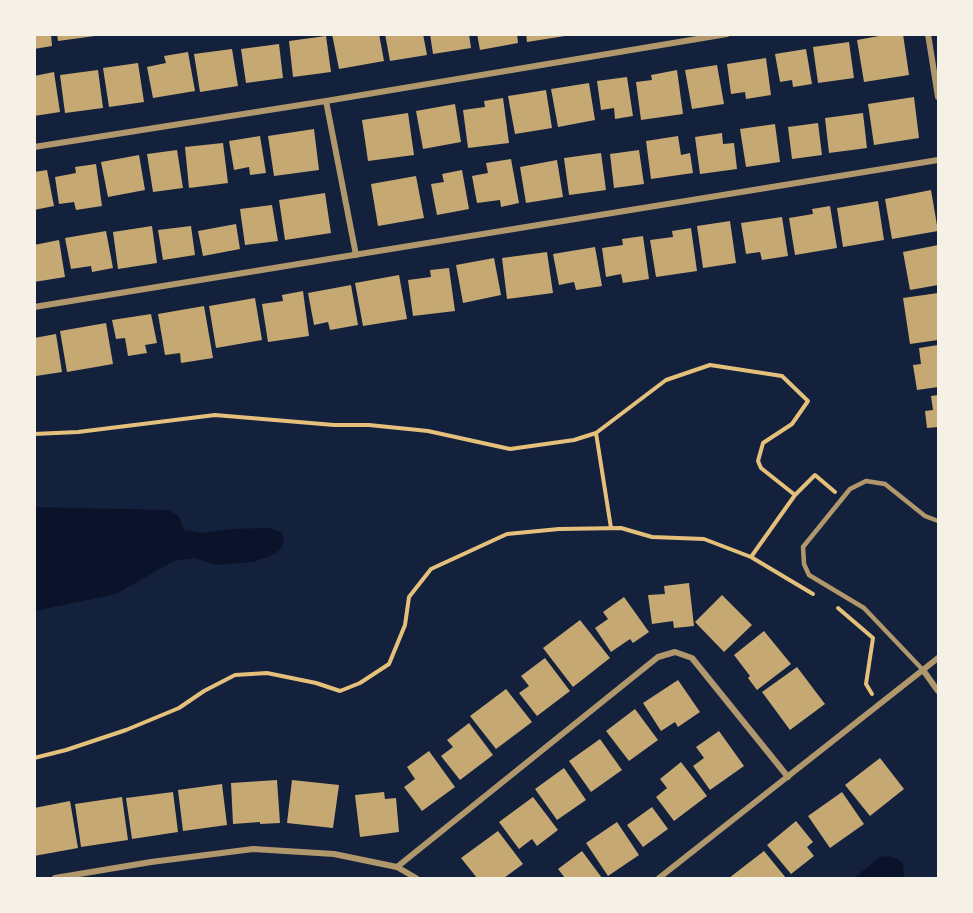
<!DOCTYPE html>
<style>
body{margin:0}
#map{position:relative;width:973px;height:913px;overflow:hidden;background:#14213d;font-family:Cabin,sans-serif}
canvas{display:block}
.frame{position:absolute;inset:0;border:36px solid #f6f1e7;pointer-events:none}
</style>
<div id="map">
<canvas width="973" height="913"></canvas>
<div class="frame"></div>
</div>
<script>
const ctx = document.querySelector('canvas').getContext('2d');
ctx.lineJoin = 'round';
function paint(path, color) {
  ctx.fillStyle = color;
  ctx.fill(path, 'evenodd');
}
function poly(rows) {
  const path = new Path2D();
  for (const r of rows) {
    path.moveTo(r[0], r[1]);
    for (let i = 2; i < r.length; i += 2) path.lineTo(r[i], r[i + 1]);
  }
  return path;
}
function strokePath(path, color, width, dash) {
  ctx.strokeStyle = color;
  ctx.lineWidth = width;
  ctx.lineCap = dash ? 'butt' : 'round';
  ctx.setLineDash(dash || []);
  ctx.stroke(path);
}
paint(poly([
 [35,507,168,510,179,516,184,530,202,533,232,529,268,528,282,532,284,540,281,549,273,555,253,562,216,565,195,558,174,561,116,594,35,611],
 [888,856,898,859,903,864,904,878,854,878,880,857]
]), '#0b132b');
paint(poly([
 [34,34,51,34,52,46,34,49],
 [57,34,95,34,95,36,58,41],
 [332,34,379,34,384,61,339,69],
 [385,34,423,34,427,55,390,61],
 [430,34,469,34,471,48,433,54],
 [477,34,517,34,518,43,480,50],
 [526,34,564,34,565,36,527,42],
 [890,34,903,34,909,75,864,82,857,40],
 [326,36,331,72,293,77,289,41],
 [849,42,854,78,818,83,813,47],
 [279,44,283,78,246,83,241,49],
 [232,49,238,86,200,92,194,54],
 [806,49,812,84,793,87,792,80,780,82,775,54],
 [188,52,195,91,153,98,147,67,166,63,164,56],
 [766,58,771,95,746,99,745,92,731,94,727,64],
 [138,63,144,102,109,107,103,68],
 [717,65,724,104,692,109,685,70],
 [98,70,103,108,65,113,60,75],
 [677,70,683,114,641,120,636,82,652,80,651,75],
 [54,72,60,112,34,116,34,76],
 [627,77,633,116,615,119,614,108,601,110,597,81],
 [589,83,595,120,558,127,551,89],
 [546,90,552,128,515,134,508,96],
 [914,97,919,138,874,145,868,104],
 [503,98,509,143,468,148,463,110,485,107,484,101],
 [455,104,461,142,423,149,416,111],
 [408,113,414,155,368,161,362,120],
 [863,113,867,148,829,153,825,118],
 [818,123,822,155,792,159,788,127],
 [775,124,780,162,746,167,740,129],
 [314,129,319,170,274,176,268,136],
 [722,133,723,144,734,143,737,169,700,174,695,137],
 [260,136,266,173,250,175,249,167,234,170,229,141],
 [678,136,681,155,690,153,693,173,651,179,646,141],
 [223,143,228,183,189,188,185,147],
 [177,150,183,188,153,192,147,154],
 [639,150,644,184,614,188,610,154],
 [601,153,606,190,569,195,564,158],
 [139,155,145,190,108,197,101,162],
 [511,159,519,203,501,207,500,200,477,203,472,176,488,173,486,163],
 [557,160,563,197,526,203,520,167],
 [96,164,102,206,76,210,74,202,59,204,55,177,76,173,75,167],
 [47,170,54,206,34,210,34,172],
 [462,170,469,209,437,215,431,184,444,182,442,174],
 [416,176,424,218,378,226,371,184],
 [931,190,938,231,892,239,885,199],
 [325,193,331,233,285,240,279,200],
 [878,201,884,240,843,247,837,208],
 [272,205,278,241,245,245,240,209],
 [830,206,837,248,795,255,789,218,813,214,812,209],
 [782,217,788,256,762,260,760,252,746,254,741,223],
 [730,221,736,263,703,268,697,226],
 [236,224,240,249,203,256,198,231],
 [152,226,157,263,118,269,113,232],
 [191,226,195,255,163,260,158,230],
 [691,228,697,271,656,277,650,240,673,237,672,231],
 [106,231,113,268,92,272,91,266,71,269,65,238],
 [643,236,649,279,623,283,621,274,606,277,602,248,623,245,622,239],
 [59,240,65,277,34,282,34,245],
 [938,245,938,285,910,290,903,252],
 [595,247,602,286,576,290,574,282,559,285,553,254],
 [547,252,553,293,507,299,502,258],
 [494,258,501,295,463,303,456,265],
 [449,268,455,311,413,316,408,280,431,277,430,270],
 [399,275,407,319,363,326,355,283],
 [351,285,358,325,330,330,328,322,314,325,308,293],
 [303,291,309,336,268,342,262,304,283,301,282,295],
 [938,293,938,340,910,344,903,298],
 [255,298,262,340,216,348,209,306],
 [204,306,213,358,181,363,180,353,165,355,158,314],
 [151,314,157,343,145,345,147,353,128,356,125,338,116,339,112,320],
 [106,323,113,364,67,372,60,331],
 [56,334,62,372,36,376,34,369,34,338],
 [938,345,938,387,917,390,913,365,921,364,919,348],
 [938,395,938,427,927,428,925,411,933,410,931,396],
 [689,583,694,626,674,628,673,621,652,624,648,595,665,594,664,586],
 [722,595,752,625,724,652,695,622],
 [624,597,649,632,633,643,630,639,611,652,595,628,608,619,603,612],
 [580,620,610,658,573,687,543,648],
 [764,631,791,664,757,690,748,678,750,676,734,655],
 [545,658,570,691,537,716,519,693,529,686,521,676],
 [797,667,825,704,790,730,762,692],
 [678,680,700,712,678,727,675,722,661,731,643,703],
 [506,689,532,722,496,749,470,716],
 [635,709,658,740,629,761,606,731],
 [469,723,493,755,460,780,441,756,453,747,447,740],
 [719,731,744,766,710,790,693,766,704,758,696,747],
 [600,739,622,770,591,792,569,761],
 [429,751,455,787,422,811,404,787,415,779,407,767],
 [880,758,904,789,870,816,845,785],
 [681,762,707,796,674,821,656,797,667,788,660,779],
 [564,768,586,800,557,820,535,789],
 [277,780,280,823,260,824,260,822,233,824,231,783],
 [292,780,339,785,333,828,287,823],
 [222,784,227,825,183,831,178,790],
 [173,792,178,832,132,839,126,798],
 [384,792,385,799,396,798,399,832,360,837,355,795],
 [842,792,864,824,830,848,808,816],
 [122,797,128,840,81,847,75,804],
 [533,797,558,830,537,846,532,839,519,849,499,822],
 [70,801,78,848,34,856,34,808],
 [652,807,668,829,643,847,627,825],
 [796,821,813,842,807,847,814,856,791,874,767,845],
 [617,822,639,855,608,876,586,843],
 [498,831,523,864,504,878,477,878,461,858],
 [582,851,602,878,565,878,558,869],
 [764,851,786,878,729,878]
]), '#c6a872');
strokePath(poly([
 [596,433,666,380,710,365,782,376,808,401,792,424,763,443,758,461,761,468,795,495,815,475,835,492],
 [34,434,78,432,215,415,334,425,369,425,428,431,510,449,574,440,596,433,611,528],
 [751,557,795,495],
 [838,608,873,638,866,684,872,694],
 [34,758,66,750,126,730,179,708,204,691,235,675,267,673,316,683,340,691,360,683,389,664,405,625,409,597,431,569,507,534,559,529,621,528,652,537,704,539,751,557,813,594]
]), '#e5c07b', 4);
strokePath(poly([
 [923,670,864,608,809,575,804,564,803,547,850,489,866,481,885,484,925,516,938,521]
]), '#b1986c', 4.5);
strokePath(poly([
 [928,34,938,97],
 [326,101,356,255],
 [34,147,326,101,727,34],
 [34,307,938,160],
 [923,670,938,691],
 [397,867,658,657,675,652,692,658,788,777],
 [55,878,151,862,253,849,334,854,397,867,416,878],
 [659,878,938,658]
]), '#b1986c', 6);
</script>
